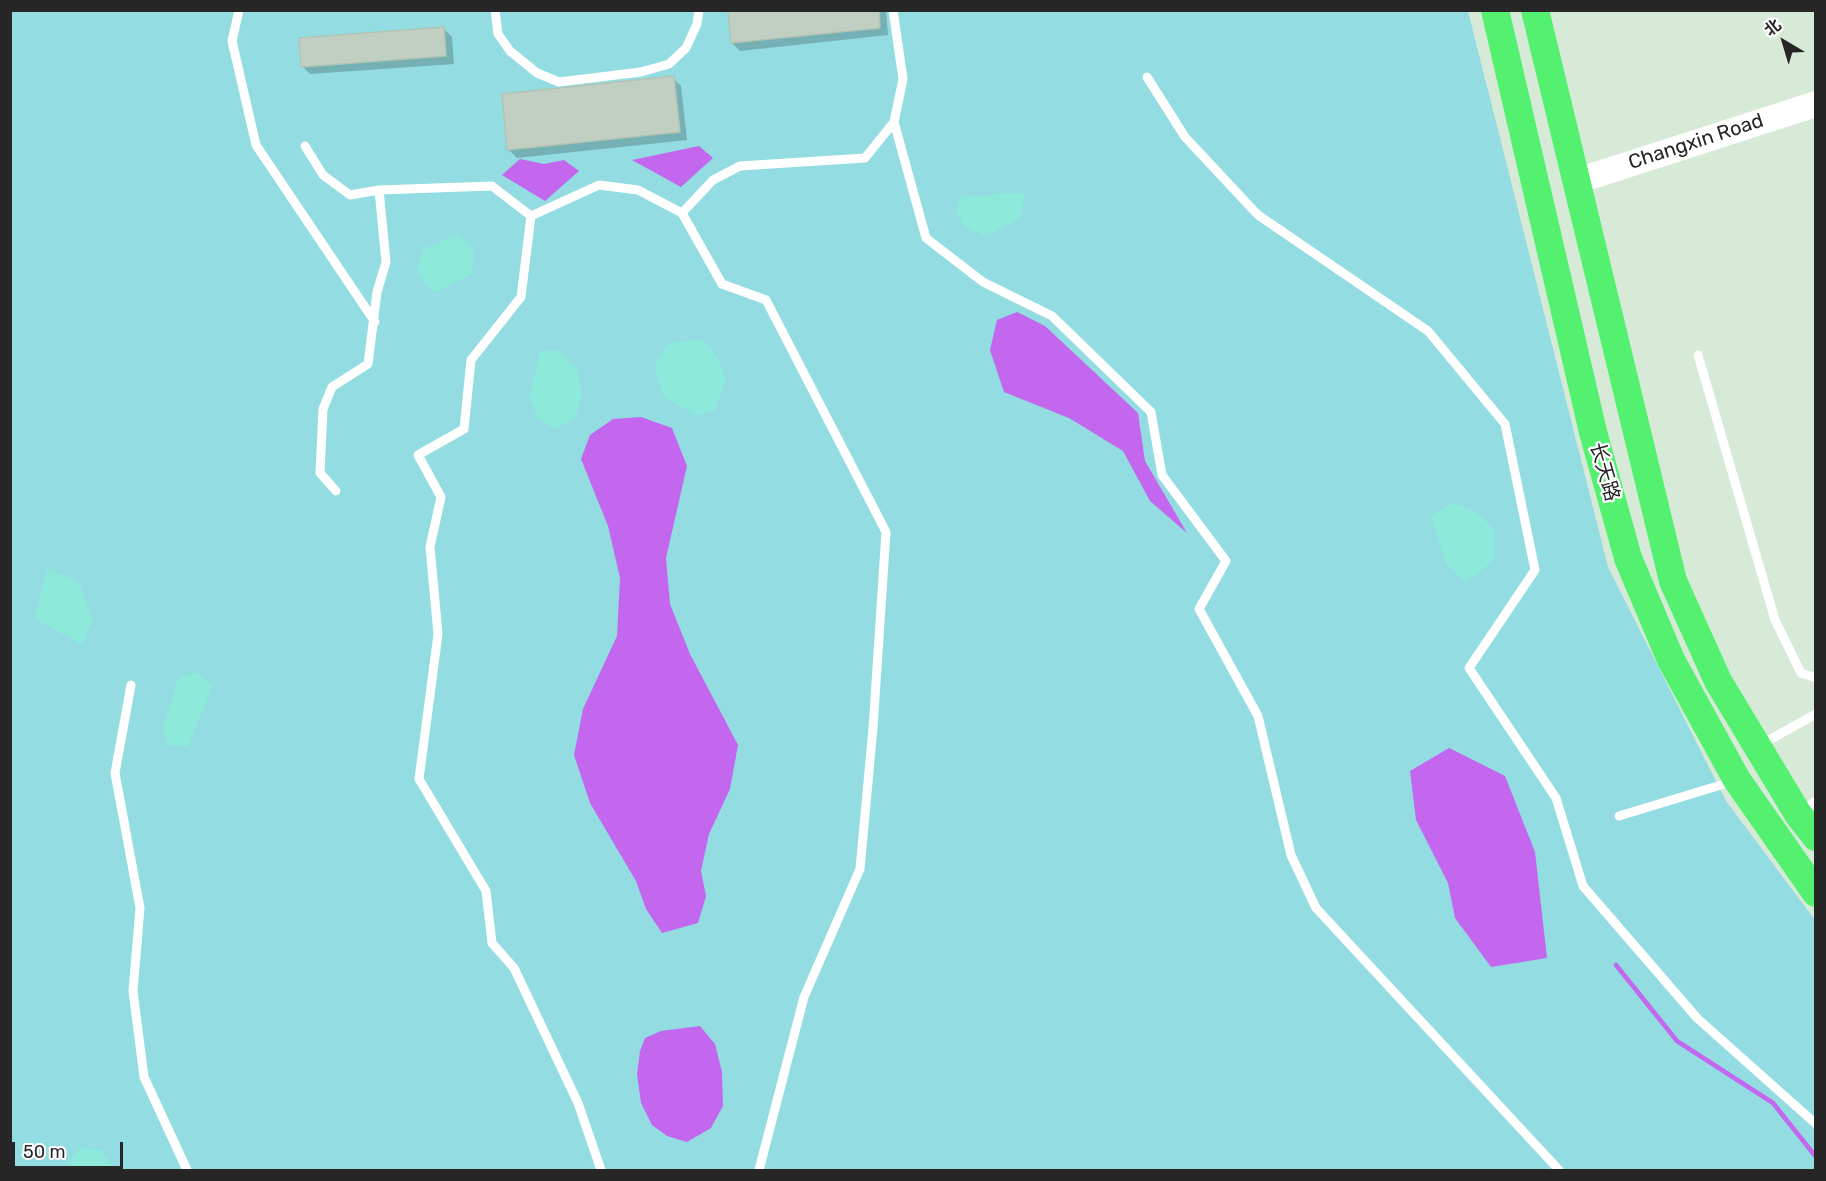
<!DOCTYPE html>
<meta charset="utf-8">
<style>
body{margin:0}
#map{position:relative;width:1826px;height:1181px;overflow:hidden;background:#d7ead7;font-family:Rubik,"Noto Sans SC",sans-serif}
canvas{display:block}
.frame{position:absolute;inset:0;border:12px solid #262626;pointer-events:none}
.north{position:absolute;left:1754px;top:12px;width:60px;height:60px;-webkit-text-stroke:4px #fff;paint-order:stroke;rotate:322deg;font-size:16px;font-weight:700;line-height:24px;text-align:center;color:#262626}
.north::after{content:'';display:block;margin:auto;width:21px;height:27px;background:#262626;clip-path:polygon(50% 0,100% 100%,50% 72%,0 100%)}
.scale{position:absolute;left:12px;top:1142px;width:111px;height:27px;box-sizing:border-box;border:3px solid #262626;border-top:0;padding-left:8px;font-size:18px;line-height:21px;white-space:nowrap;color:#262626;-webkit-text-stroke:4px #fff;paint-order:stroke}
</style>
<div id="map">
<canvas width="1826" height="1181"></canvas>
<div class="frame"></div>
<div class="north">北</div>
<div class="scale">50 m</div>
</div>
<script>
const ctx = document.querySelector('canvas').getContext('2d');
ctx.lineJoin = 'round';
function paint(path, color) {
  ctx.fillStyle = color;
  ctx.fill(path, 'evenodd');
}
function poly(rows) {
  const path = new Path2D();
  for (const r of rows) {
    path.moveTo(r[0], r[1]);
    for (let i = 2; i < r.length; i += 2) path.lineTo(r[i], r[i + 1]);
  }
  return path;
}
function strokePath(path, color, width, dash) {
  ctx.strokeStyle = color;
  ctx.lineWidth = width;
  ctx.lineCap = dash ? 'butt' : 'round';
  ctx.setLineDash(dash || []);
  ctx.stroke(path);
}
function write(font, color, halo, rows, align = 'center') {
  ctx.font = font + ' Rubik,"Noto Sans SC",sans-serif';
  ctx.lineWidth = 4.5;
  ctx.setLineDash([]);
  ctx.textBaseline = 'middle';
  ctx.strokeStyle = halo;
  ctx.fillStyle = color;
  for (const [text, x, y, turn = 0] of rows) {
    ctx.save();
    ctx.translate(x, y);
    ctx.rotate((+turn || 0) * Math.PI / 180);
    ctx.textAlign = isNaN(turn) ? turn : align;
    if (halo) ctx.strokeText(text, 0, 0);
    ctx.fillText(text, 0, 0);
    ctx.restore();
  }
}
paint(poly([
 [10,11,1468,11,1608,567,1726,801,1815,920,1815,1170,11,1170]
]), '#92dce2');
paint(poly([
 [1024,193,1021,218,986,236,963,225,956,209,961,197],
 [459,234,474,253,472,274,435,292,425,284,417,268,424,248],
 [703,340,717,357,726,379,715,410,696,415,664,397,654,366,670,342],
 [540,351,560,351,577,368,582,394,575,419,555,429,539,419,529,400],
 [1451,503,1475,511,1494,529,1494,560,1466,583,1446,563,1431,517],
 [47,569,79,582,93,620,82,645,35,619],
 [197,674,213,685,188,746,168,746,163,728,179,676],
 [80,1148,102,1150,115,1170,70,1170,67,1164]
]), '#8deadb');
paint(poly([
 [699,146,713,158,681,187,632,160],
 [520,159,544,164,564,160,579,171,545,201,502,175],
 [1017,312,1045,326,1138,413,1145,461,1187,533,1150,501,1123,451,1069,418,1004,392,990,350,997,320],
 [641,417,672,428,687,466,666,558,670,604,690,654,738,745,730,789,709,834,701,871,706,896,698,923,662,933,646,909,636,881,590,803,574,755,583,709,617,636,620,578,608,526,581,459,590,435,613,419],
 [1449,748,1505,776,1535,852,1547,958,1491,967,1455,918,1448,883,1416,820,1410,771],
 [700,1026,715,1044,722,1072,723,1106,711,1128,687,1142,667,1136,652,1125,641,1103,637,1074,640,1051,645,1038,661,1031]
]), '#c467ef');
paint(poly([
 [730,10,886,10,888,35,740,51,732,43],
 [444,29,452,37,454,64,310,74,302,66],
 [673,78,681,86,687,140,517,158,509,150]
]), '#0003');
strokePath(poly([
 [1616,965,1677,1041,1773,1103,1816,1157]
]), '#c467ef', 4.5);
const building = poly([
 [728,10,879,10,880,28,731,43,728,10],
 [444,27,446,56,301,67,299,38,444,27],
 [674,76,680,132,507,150,502,94,674,76]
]);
paint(building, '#c0cfc1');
strokePath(building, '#b1c5b3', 1.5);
strokePath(poly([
 [239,10,232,41,256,145,375,322],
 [495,10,498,34,510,51,537,73,559,82,641,72,669,64,686,48,697,24,699,10],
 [1147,77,1185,137,1258,215,1428,331,1505,424,1535,570,1469,668,1556,798,1583,886,1697,1018,1816,1124],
 [894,122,926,238,983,282,1052,316,1151,412,1162,475,1226,561,1199,609,1258,716,1291,855,1316,908,1559,1170],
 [305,146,323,175,350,195,379,190,492,186,531,216,599,185,638,190,682,213,713,180,740,166,865,158,894,122,903,79,893,10],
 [682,213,722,284,766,300,886,532,873,728,860,869,804,997,759,1170],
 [531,216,521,297,471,360,464,429,418,455,441,497,430,547,438,634,419,779,486,891,492,943,514,968,578,1103,601,1170],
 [1698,355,1775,620,1801,673,1816,678],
 [336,491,320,473,323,409,332,387,368,364,377,292,386,262,379,190],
 [131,685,115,773,140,908,133,991,144,1077,187,1170],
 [1760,745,1816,714],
 [1800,812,1816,801],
 [1619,816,1734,781]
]), '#fff', 9);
strokePath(poly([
 [1577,181,1816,104]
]), '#fff', 26);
strokePath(poly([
 [1495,10,1593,432,1628,558,1671,660,1737,780,1816,893],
 [1535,10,1673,581,1718,681,1798,814,1816,837]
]), '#54f171', 28);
write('20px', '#262626', '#fff', [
 ["Changxin Road",1696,142,-18],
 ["长天路",1604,472,74]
]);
</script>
